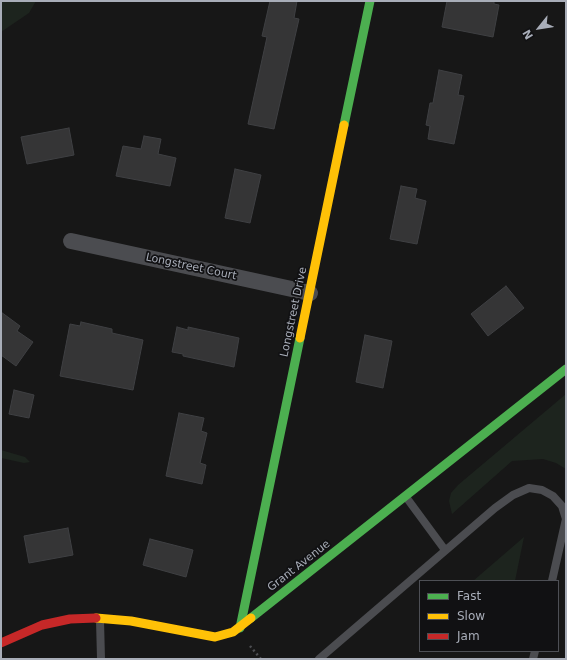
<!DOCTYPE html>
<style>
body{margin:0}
#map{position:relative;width:567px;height:660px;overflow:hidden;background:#171717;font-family:"DejaVu Sans",sans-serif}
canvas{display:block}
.frame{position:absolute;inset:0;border:2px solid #a8adb8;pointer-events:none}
.legend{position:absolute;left:419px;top:580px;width:140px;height:72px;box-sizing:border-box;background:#111113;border:1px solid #4d4f55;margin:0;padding:5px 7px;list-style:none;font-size:12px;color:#a8adb8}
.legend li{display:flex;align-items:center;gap:8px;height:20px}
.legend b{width:20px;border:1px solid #4d4f55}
.north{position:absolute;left:519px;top:8px;width:40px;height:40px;-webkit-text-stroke:3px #111113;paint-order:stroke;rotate:240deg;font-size:11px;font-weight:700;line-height:16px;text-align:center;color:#a8adb8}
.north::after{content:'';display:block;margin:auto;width:14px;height:18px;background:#a8adb8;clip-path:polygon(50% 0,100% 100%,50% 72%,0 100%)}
</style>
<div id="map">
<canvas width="567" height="660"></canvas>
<div class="frame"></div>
<ul class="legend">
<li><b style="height:5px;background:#4caf50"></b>Fast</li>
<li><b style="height:5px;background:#ffc107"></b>Slow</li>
<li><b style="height:5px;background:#c62828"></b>Jam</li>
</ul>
<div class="north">N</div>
</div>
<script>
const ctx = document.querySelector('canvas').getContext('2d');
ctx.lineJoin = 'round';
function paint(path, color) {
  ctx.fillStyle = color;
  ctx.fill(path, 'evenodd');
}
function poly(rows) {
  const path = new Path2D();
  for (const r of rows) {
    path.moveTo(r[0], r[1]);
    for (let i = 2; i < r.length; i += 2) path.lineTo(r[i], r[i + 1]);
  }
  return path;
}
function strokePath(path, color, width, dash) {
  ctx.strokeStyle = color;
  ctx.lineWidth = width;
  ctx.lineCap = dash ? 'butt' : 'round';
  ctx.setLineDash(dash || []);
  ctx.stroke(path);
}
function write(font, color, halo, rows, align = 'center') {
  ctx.font = font + ' "DejaVu Sans",sans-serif';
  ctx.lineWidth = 3.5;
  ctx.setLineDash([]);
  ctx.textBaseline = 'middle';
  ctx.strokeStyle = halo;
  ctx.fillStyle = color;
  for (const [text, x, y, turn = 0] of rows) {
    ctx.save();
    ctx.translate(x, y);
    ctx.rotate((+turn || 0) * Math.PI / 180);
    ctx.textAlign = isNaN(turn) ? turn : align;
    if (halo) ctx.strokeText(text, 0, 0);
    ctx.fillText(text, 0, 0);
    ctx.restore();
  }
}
paint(poly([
 [1,1,36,1,29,13,1,32],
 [566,394,566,469,556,463,543,459,512,461,452,514,449,501,451,493,458,485],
 [1,450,25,457,30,462,24,463,1,458],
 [524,537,515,581,473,581]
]), '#1d241e');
const building = poly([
 [270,1,297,1,294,18,299,19,274,129,248,124,267,37,262,36,270,1],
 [447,1,494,1,494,4,499,5,493,37,442,27,447,1],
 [439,70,462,75,458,95,464,96,454,144,428,139,430,126,426,125,430,103,433,103,439,70],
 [69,128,74,155,27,164,21,137,69,128],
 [144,136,161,139,158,154,176,158,170,186,116,176,123,146,141,149,144,136],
 [235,169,261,175,250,223,225,218,235,169],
 [401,186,417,189,415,198,426,201,417,244,390,239,401,186],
 [506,286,524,308,488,336,471,314,506,286],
 [1,312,20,326,17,331,33,342,16,366,1,355,1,312],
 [81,322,112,329,112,333,143,340,133,390,60,376,70,324,80,326,81,322],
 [177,327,188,330,188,327,239,338,234,367,183,356,183,354,172,352,177,327],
 [365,335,392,341,383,388,356,382,365,335],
 [14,390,34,395,29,418,9,414,14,390],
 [179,413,204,418,201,431,207,433,200,463,206,465,202,484,166,476,179,413],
 [68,528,73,555,29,563,24,536,68,528],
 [150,539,193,550,186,577,143,565,150,539]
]);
paint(building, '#353536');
strokePath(building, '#3f4043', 1);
strokePath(poly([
 [250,646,261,659]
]), '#4d4e52', 2.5, [2, 3]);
strokePath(poly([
 [406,497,445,550],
 [100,620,101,659],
 [319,659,495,508,513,495,529,488,542,490,553,496,562,506,566,519,552,581],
 [533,659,535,651]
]), '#4b4c50', 8);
strokePath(poly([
 [71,241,310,293]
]), '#4b4c50', 16);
strokePath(poly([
 [344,125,370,1],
 [251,618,566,369],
 [240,628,300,338]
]), '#4caf50', 9);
strokePath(poly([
 [300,338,344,125],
 [96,618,131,621,215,637,233,632,251,618]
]), '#ffc107', 9);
strokePath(poly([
 [1,643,42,625,70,619,96,618]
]), '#c62828', 9);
write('11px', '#a8adb8', '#111113', [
 ["Longstreet Court",191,267,12],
 ["Longstreet Drive",294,312,-78],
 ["Grant Avenue",299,566,-38]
]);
</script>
